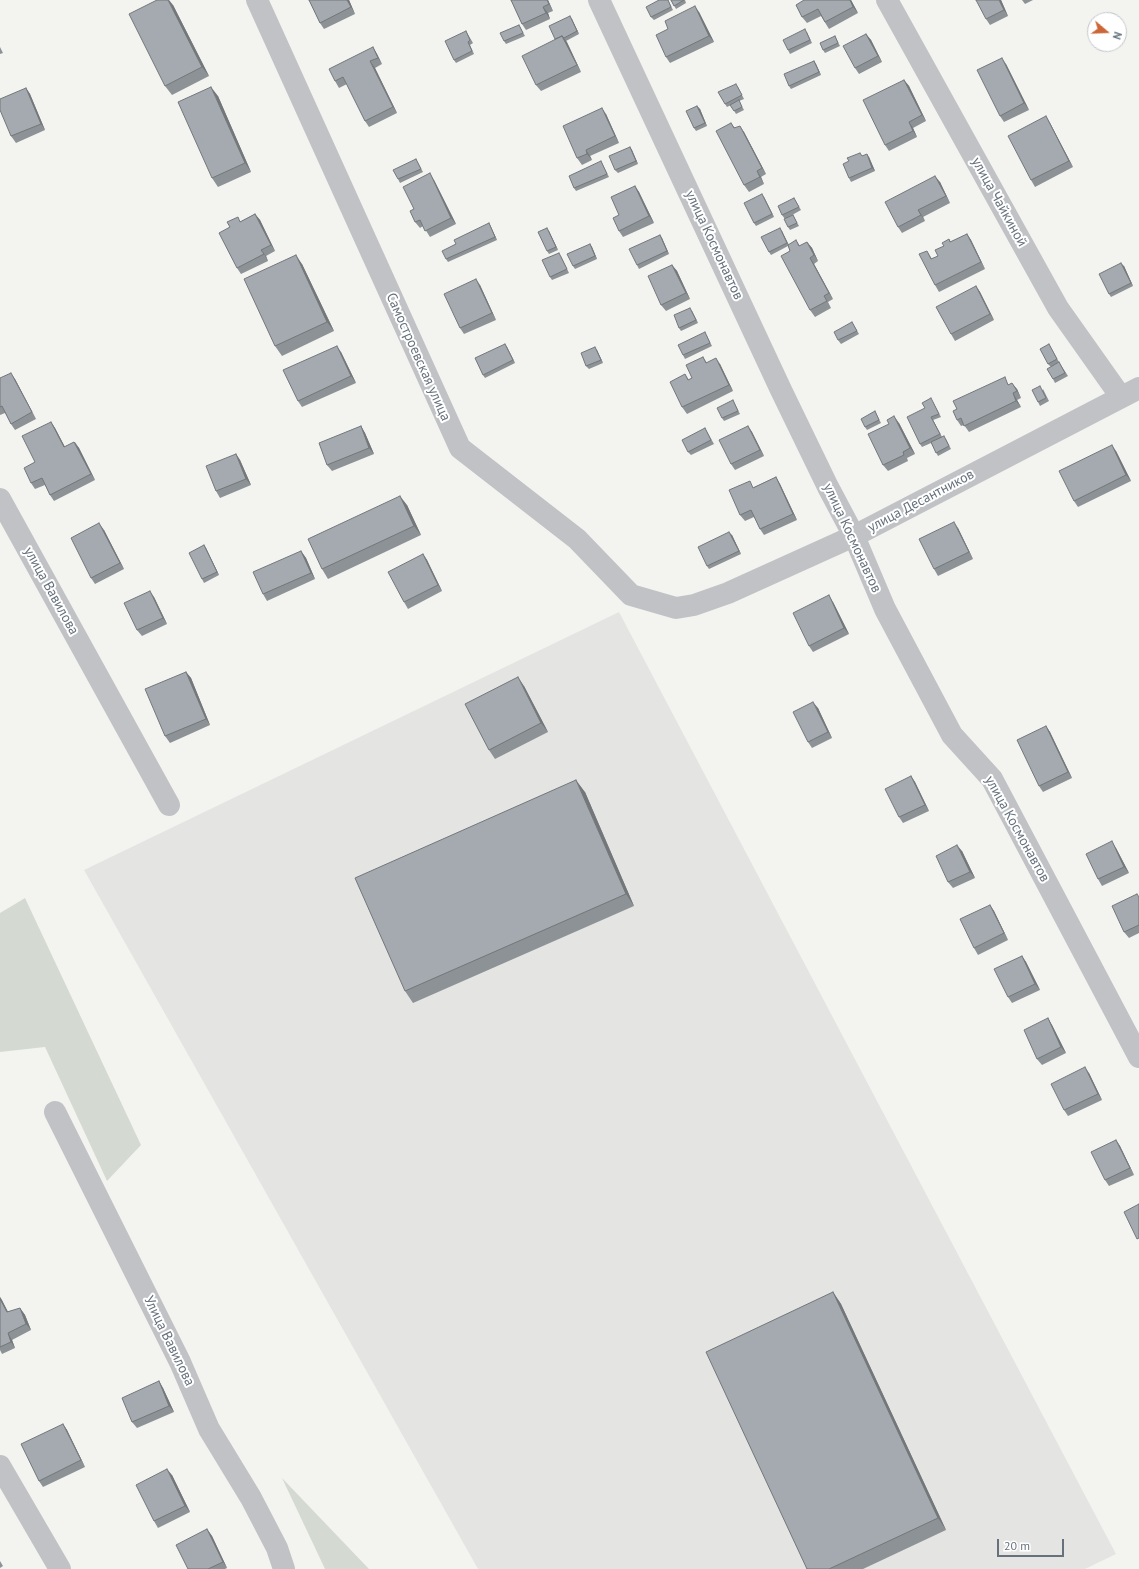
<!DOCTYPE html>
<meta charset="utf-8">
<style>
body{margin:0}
#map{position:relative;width:1139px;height:1569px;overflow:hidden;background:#f3f4f0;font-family:"PT Sans",sans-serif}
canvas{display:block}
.north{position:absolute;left:1087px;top:12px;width:40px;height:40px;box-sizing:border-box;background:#fff;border:1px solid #c2c6cb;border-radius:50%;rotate:109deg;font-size:11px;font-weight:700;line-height:16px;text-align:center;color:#66717d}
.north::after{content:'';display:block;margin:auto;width:14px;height:18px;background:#cc6638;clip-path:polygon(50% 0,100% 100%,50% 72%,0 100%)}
.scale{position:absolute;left:997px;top:1539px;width:67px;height:18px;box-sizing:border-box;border:2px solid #66717d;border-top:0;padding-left:5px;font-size:12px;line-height:14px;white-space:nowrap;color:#66717d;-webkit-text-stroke:3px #fff;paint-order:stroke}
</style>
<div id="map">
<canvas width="1139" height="1569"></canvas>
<div class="north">N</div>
<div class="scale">20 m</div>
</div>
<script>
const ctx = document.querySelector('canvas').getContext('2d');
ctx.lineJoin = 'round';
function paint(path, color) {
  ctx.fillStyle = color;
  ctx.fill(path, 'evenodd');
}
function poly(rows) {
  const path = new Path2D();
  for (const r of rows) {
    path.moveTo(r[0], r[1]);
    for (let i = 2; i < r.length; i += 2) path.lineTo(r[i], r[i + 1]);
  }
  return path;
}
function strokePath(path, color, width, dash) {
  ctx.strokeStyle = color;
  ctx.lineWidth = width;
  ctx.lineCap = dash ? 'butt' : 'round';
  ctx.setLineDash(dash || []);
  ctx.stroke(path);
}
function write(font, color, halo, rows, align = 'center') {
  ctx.font = font + ' "PT Sans",sans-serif';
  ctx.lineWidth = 4;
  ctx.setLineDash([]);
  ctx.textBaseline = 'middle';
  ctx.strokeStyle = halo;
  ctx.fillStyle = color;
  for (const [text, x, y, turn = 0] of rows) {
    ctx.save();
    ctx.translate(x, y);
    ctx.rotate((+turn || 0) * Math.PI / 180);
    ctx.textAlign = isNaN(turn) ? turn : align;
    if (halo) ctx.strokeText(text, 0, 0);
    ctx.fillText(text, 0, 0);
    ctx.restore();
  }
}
paint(poly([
 [619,612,1116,1554,1085,1569,478,1569,84,870]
]), '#e4e5e3');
paint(poly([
 [25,898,141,1145,107,1181,45,1047,0,1052,0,913],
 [282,1478,369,1569,325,1569]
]), '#d4dad2');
strokePath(poly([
 [257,0,460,448,577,539,631,595,676,608,694,605,728,593,854,536,1139,388],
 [599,0,781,390,828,487,854,536,885,609,952,735,992,779,1139,1057],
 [887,0,1058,308,1121,397],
 [0,499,169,805],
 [55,1112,180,1362,209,1429,251,1498,277,1548,284,1569],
 [0,1466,60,1569]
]), '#c0c2c5', 22);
paint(poly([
 [309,0,349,0,355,14,324,29,320,23],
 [511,0,548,0,553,11,548,13,550,19,526,30,522,24],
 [659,0,668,0,673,10,654,20,651,17],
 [671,0,685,0,686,3,676,9],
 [851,0,858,13,829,29,821,16,807,23,802,17,796,5],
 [1001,0,1008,16,990,25,986,19],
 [1022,0,1033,0,1025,4],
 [173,5,209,76,172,95,165,86],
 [699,12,714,42,670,63,666,57,668,29],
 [572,19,579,34,566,41,581,72,541,91,536,85,555,39],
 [519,25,525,36,506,44,504,41],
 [466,31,473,43,470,45,474,54,456,63,454,60],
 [807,32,812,43,790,54,788,50],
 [866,34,871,40,882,62,859,74,855,68],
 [835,36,840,46,825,53,823,50],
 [0,47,3,53,0,54],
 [373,47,377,54,382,64,375,68,397,113,369,127,365,121,347,84,339,88,335,81],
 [814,61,816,64,821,75,791,89,789,86],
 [1006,64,1029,110,1004,122,1000,116],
 [904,80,909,86,926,121,913,128,917,137,889,151,885,145],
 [738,87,744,99,739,101,744,110,736,114,731,105,727,107,725,104],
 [26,88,30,94,45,130,16,143,11,136],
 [218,96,251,172,218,187,212,178],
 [697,106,700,109,707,126,696,131,694,128],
 [606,114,619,143,590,156,592,160,582,165,577,158],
 [1046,116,1050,123,1073,167,1035,187,1031,180],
 [731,123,735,128,744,132,766,174,761,177,764,184,749,192,744,185],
 [630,147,632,150,638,164,618,173,615,170],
 [862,156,869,157,875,171,851,182,849,178],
 [416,159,423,172,400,183,398,179],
 [601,161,609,177,576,191,574,188],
 [434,180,456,224,430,237,423,226,420,228,415,222,414,209],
 [940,182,950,203,923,217,925,221,902,233,898,227],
 [635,186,639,192,654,223,623,237,619,231,619,215],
 [764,197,774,217,756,226,754,223],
 [794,198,801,210,785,219,782,215],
 [255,214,260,220,275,251,266,256,268,261,241,274,237,268,230,227],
 [793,215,799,226,790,230,788,227],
 [489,223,491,227,497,240,448,262,446,259,456,244],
 [549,231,558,250,549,254,547,251],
 [782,231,789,245,796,240,800,246,807,242,812,248,818,261,814,264,833,299,828,302,831,308,815,317,810,310,790,251,788,246,771,255,769,252],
 [967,234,971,240,985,269,939,292,935,285,927,251,932,259,938,256,944,246,949,239,951,242],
 [660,235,662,238,669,254,639,269,637,265],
 [590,244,592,247,597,259,575,269,573,266],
 [561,256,569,273,552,280,550,277],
 [302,264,334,331,282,356,275,346],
 [672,265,677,271,690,299,666,311,661,305],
 [1124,266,1133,286,1111,297,1109,294],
 [480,285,496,320,464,334,460,328],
 [976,286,980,292,994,320,955,341,951,334],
 [692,311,698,323,681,331,679,328],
 [852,322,859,334,841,344,838,340],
 [707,336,712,346,685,359,683,355],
 [505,344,507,347,515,363,485,378,483,375],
 [1049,344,1059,362,1051,367,1048,364],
 [597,350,603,363,589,369,586,366],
 [341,352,356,383,302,407,298,401],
 [703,357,707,363,720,364,733,391,687,414,682,407,685,374,689,380,692,378],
 [1059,362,1068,376,1055,383,1053,379],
 [0,378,15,379,36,419,15,430,11,424,5,413,0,415],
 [1009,384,1017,389,1021,398,1017,400,1021,407,969,432,964,425,961,426,957,420],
 [1043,389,1049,401,1040,406,1038,402],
 [733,400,740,414,724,421,722,418],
 [933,402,941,417,933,420,942,437,946,439,951,449,938,456,931,443,922,447,920,444,925,408],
 [875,411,881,423,867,430,865,427],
 [51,422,55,428,65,447,75,442,79,448,95,480,54,501,50,495,45,485,35,489,31,483,35,462],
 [899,423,915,454,907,458,908,461,888,471,883,465,889,424],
 [361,426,365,433,374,454,332,471,327,465],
 [748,426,752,432,764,456,735,470,731,464],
 [705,428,714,444,691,455,688,452],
 [1116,451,1131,481,1078,507,1074,501],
 [236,454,240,460,251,485,220,498,216,491],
 [776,477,780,484,797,520,764,535,760,529,754,517,745,521,740,515,754,487],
 [407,505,421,535,328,579,322,569],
 [958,528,973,559,938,576,934,569],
 [104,530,124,569,95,584,91,578],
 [732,535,741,554,709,569,707,566],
 [204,545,206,548,219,575,204,583,202,579],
 [301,551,306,558,315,579,267,601,263,594],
 [423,554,427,560,442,591,408,609,404,602],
 [154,597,167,624,142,636,137,630],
 [833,602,849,634,813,652,809,646],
 [186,672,191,678,210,725,170,743,165,736],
 [524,686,548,732,495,759,489,750],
 [818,708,832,738,812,748,808,742],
 [1046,726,1050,732,1072,778,1043,792,1039,786],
 [911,776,915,782,929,811,903,823,899,817],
 [585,792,634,906,413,1003,405,991],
 [1116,848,1129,873,1102,886,1098,879],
 [962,851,975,878,953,888,948,882],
 [1139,896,1139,933,1129,938,1124,932],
 [990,905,994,911,1008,940,978,955,974,948],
 [1022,956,1026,962,1040,990,1012,1003,1008,997],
 [1048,1018,1052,1025,1066,1053,1042,1065,1037,1059],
 [1089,1073,1102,1100,1068,1116,1064,1110],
 [1116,1140,1120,1146,1134,1175,1109,1186,1105,1180],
 [833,1292,841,1304,946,1530,863,1569,807,1569],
 [0,1297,8,1312,20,1308,25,1315,31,1330,12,1340,15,1348,2,1354,0,1350],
 [159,1381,163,1388,174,1412,137,1428,132,1422],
 [63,1424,67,1430,85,1467,43,1487,39,1481],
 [172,1475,190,1512,158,1528,154,1521],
 [207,1529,212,1536,227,1568,225,1569,188,1569],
 [0,1561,3,1566,0,1568]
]), '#8d9296');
paint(poly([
 [168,0,169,0,173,5,209,76,202,67],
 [347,0,349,0,355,14],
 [547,0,548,0,553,11,549,4],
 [850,0,851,0,858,13,853,7],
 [999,0,1001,0,1008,16,1004,10],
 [695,6,699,12,714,42,709,36],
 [543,7,548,13,550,19,546,13],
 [570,16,572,19,579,34,577,31],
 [866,34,871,40,882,62,878,56],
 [562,36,567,42,581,72,577,65],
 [373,47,377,54,382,64,378,58],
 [1002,58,1006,64,1029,110,1024,103],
 [370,61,375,68,397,113,393,107],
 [814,61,816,64,821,75,819,72],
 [904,80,909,86,926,121,922,115],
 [211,87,218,96,251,172,245,163],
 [26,88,30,94,45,130,41,124],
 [697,106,700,109,707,126,705,123],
 [602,108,606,114,619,143,615,136],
 [1046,116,1050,123,1073,167,1069,161],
 [909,122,913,128,917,137,913,131],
 [740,126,744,132,766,174,762,168],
 [630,147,632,150,638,164,636,161],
 [586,150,590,156,592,160,587,154],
 [867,154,869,157,875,171,872,168],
 [757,171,761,177,764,184,760,177],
 [430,173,434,180,456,224,451,218],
 [935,176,940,182,950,203,946,196],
 [635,186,639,192,654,223,649,216],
 [762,194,764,197,774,217,772,214],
 [918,210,923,217,925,221,921,215],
 [255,214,260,220,275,251,271,245],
 [489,223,491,227,497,240,495,237],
 [547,228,549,231,558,250,556,247],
 [780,228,782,231,789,246,787,243],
 [967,234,971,240,985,269,981,262],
 [660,235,662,238,669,254,667,251],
 [807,242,812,248,818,261,814,255],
 [590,244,592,247,597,259,595,256],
 [261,250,266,256,268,261,264,254],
 [296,255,302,264,334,331,327,322],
 [810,258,814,264,833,299,829,293],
 [1121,263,1124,266,1133,286,1131,283],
 [672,265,677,271,690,299,686,293],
 [476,279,480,285,496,320,492,313],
 [976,286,980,292,994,320,990,314],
 [690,308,692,311,698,323,696,320],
 [505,344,507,347,515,363,513,360],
 [337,346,341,352,356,383,351,376],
 [595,347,597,350,603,363,601,360],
 [716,358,720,364,733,391,729,385],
 [11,373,15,379,36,419,32,412],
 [1012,383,1017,389,1021,398,1017,391],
 [1013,393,1021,407,1016,401],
 [894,416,899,423,915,454,910,448],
 [931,417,933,420,942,437,940,434],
 [51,422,55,428,68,453,64,447],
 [361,426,365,433,374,454,369,448],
 [748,426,752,432,764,456,760,450],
 [74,442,79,448,95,480,91,474],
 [1112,445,1116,451,1131,481,1126,475],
 [236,454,240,460,251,485,246,479],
 [776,477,780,484,797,520,793,514],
 [400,496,407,505,421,535,414,526],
 [954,522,958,528,973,559,969,552],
 [99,523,104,530,124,569,120,563],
 [729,532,732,535,741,554,739,551],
 [204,545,206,548,219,575,217,572],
 [301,551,306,558,315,579,311,573],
 [423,554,427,560,442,591,438,585],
 [150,591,154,597,167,624,163,618],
 [829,595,833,602,849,634,844,628],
 [186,672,191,678,210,725,206,719],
 [518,677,524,686,548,732,541,723],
 [813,702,818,708,832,738,828,732],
 [1046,726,1050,732,1072,778,1068,772],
 [911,776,915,782,929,811,925,805],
 [576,780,585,792,634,906,626,894],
 [1112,841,1116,848,1129,873,1124,867],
 [957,845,962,851,975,878,970,872],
 [990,905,994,911,1008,940,1004,933],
 [1022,956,1026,962,1040,990,1035,984],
 [1048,1018,1052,1025,1066,1053,1061,1047],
 [1085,1067,1089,1073,1102,1100,1098,1094],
 [1116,1140,1120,1146,1134,1175,1130,1168],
 [833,1292,841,1304,946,1530,938,1518],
 [0,1297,2,1300,11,1318,7,1312,0,1299],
 [20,1308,25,1315,31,1330,26,1324],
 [8,1333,12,1340,15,1348,11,1342],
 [159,1381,163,1388,174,1412,169,1406],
 [63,1424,67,1430,85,1467,81,1460],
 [167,1469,172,1475,190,1512,185,1506],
 [207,1529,212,1536,227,1568,223,1562]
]), '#73777a');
const building = poly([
 [157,0,168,0,202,67,165,86,129,14,157,0],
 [309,0,347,0,351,7,320,23,309,0],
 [511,0,547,0,549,4,543,7,546,13,522,24,511,0],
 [659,0,668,0,671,7,651,17,646,7,659,0],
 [671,0,684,0,674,6,671,0],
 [804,0,850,0,853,7,825,22,818,9,802,17,796,5,804,0],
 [976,0,999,0,1004,10,986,19,976,0],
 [695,6,709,36,666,57,656,35,668,29,665,21,695,6],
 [570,16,577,31,564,38,562,36,555,39,549,26,570,16],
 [519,25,523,33,504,41,500,33,519,25],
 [805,29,810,40,788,50,783,40,805,29],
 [466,31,470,40,468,42,472,51,454,60,445,41,466,31],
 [866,34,878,56,855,68,843,46,866,34],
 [562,36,577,65,536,85,522,56,562,36],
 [835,36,838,43,823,50,820,43,835,36],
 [373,47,378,58,370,61,393,107,365,121,343,77,335,81,329,69,373,47],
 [1002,58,1024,103,1000,116,977,70,1002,58],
 [814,61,819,72,789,86,784,74,814,61],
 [904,80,922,115,909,122,913,131,885,145,863,100,904,80],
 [736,84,742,95,725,104,718,92,736,84],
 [211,87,245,163,212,178,178,102,211,87],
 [26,88,41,124,11,136,0,110,0,99,26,88],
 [739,100,742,107,734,111,730,105,739,100],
 [697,106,705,123,694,128,686,111,697,106],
 [602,108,615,136,586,150,587,154,577,158,563,126,602,108],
 [1046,116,1069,161,1031,180,1008,136,1046,116],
 [731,123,734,128,740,126,762,168,757,171,760,177,744,185,716,131,731,123],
 [630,147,636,161,615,170,609,156,630,147],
 [860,153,862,156,867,154,872,168,849,178,843,164,849,161,847,158,860,153],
 [416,159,421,169,398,179,393,170,416,159],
 [601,161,607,174,574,188,569,176,601,161],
 [430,173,451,218,425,231,420,220,415,222,410,211,414,209,403,187,430,173],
 [935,176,946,196,918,210,921,215,898,227,885,202,935,176],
 [635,186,649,216,619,231,613,218,619,215,611,197,635,186],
 [762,194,772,214,754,223,744,203,762,194],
 [794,198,799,207,782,215,778,206,794,198],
 [255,214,271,245,261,250,264,254,237,268,219,233,230,227,227,222,238,217,240,222,255,214],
 [793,215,797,223,788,227,784,219,793,215],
 [489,223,495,237,446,259,442,251,456,244,454,240,489,223],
 [547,228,556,247,547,251,538,232,547,228],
 [780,228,787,243,769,252,761,237,780,228],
 [967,234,981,262,935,285,919,254,927,251,931,259,938,256,935,250,944,246,942,243,949,239,950,242,967,234],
 [660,235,667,251,637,265,629,249,660,235],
 [796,240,799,246,807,242,814,255,810,258,829,293,824,296,827,301,810,310,781,256,790,251,788,245,796,240],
 [590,244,595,256,573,266,567,254,590,244],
 [559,253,567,269,550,277,542,260,559,253],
 [296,255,327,322,275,346,244,279,296,255],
 [1121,263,1131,283,1109,294,1099,274,1121,263],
 [672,265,686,293,661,305,648,276,672,265],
 [476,279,492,313,460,328,444,294,476,279],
 [976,286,990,314,951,334,936,307,976,286],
 [690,308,696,320,679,328,674,315,690,308],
 [852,322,857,331,838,340,834,332,852,322],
 [705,332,710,343,683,355,678,345,705,332],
 [505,344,513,360,483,375,475,358,505,344],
 [1049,344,1057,359,1048,364,1040,349,1049,344],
 [337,346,351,376,298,401,283,370,337,346],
 [595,347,601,360,586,366,581,353,595,347],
 [703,357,706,363,716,358,729,385,682,407,670,382,685,374,688,380,692,378,686,365,703,357],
 [1059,362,1065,373,1053,379,1047,369,1059,362],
 [11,373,32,412,11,424,2,406,0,407,0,378,11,373],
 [1005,377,1008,385,1012,383,1017,391,1013,393,1016,401,964,426,961,418,957,420,953,411,957,409,953,401,1005,377],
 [1040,386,1046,398,1038,402,1032,390,1040,386],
 [931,398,939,414,931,417,940,434,920,444,907,417,925,408,922,403,931,398],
 [733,400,738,411,722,418,717,408,733,400],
 [875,411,879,420,865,427,861,419,875,411],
 [894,416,910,448,903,452,904,455,883,465,868,434,889,424,887,420,894,416],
 [51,422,64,447,74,442,91,474,50,495,42,478,31,483,24,468,35,462,22,436,51,422],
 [361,426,369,448,327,465,319,443,361,426],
 [748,426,760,450,731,464,719,440,748,426],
 [705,428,711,440,688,452,682,440,705,428],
 [944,436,949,446,936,453,931,442,944,436],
 [1112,445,1126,475,1074,501,1059,471,1112,445],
 [236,454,246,479,216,491,206,466,236,454],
 [776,477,793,514,760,529,751,510,740,515,729,490,750,481,753,488,776,477],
 [400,496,414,526,322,569,308,539,400,496],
 [954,522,969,552,934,569,919,539,954,522],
 [99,523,120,563,91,578,71,538,99,523],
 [729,532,739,551,707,566,698,547,729,532],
 [204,545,217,572,202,579,189,553,204,545],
 [301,551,311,573,263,594,253,572,301,551],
 [423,554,438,585,404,602,388,572,423,554],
 [150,591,163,618,137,630,124,603,150,591],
 [829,595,844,628,809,646,793,613,829,595],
 [186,672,206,719,165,736,145,689,186,672],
 [518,677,541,723,489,750,465,704,518,677],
 [813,702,828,732,808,742,793,712,813,702],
 [1046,726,1068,772,1039,786,1017,740,1046,726],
 [911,776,925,805,899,817,885,789,911,776],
 [576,780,626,894,405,991,355,878,576,780],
 [1112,841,1124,867,1098,879,1086,854,1112,841],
 [957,845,970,872,948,882,936,856,957,845],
 [1137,894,1139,897,1139,925,1124,932,1112,906,1137,894],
 [990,905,1004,933,974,948,960,919,990,905],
 [1022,956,1035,984,1008,997,994,969,1022,956],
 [1048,1018,1061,1047,1037,1059,1024,1030,1048,1018],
 [1085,1067,1098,1094,1064,1110,1051,1084,1085,1067],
 [1116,1140,1130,1168,1105,1180,1091,1152,1116,1140],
 [1139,1204,1139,1238,1137,1239,1124,1212,1139,1204],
 [833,1292,938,1518,829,1569,807,1569,706,1352,833,1292],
 [0,1299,7,1312,20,1308,26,1324,8,1333,11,1342,0,1347,0,1299],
 [159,1381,169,1406,132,1422,122,1398,159,1381],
 [63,1424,81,1460,39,1481,21,1444,63,1424],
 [167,1469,185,1506,154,1521,136,1485,167,1469],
 [207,1529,223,1562,208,1569,188,1569,176,1545,207,1529]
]);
paint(building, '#a4aaaf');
strokePath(building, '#73777a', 1);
write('14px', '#66717d', '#fff', [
 ["улица Чайкиной",999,202,61],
 ["улица Космонавтов",714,245,65],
 ["Самостроевская улица",418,357,66],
 ["улица Десантников",921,501,-28],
 ["улица Космонавтов",852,538,65],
 ["улица Вавилова",51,591,61],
 ["улица Космонавтов",1017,829,61],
 ["Улица Вавилова",169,1341,64]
]);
</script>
